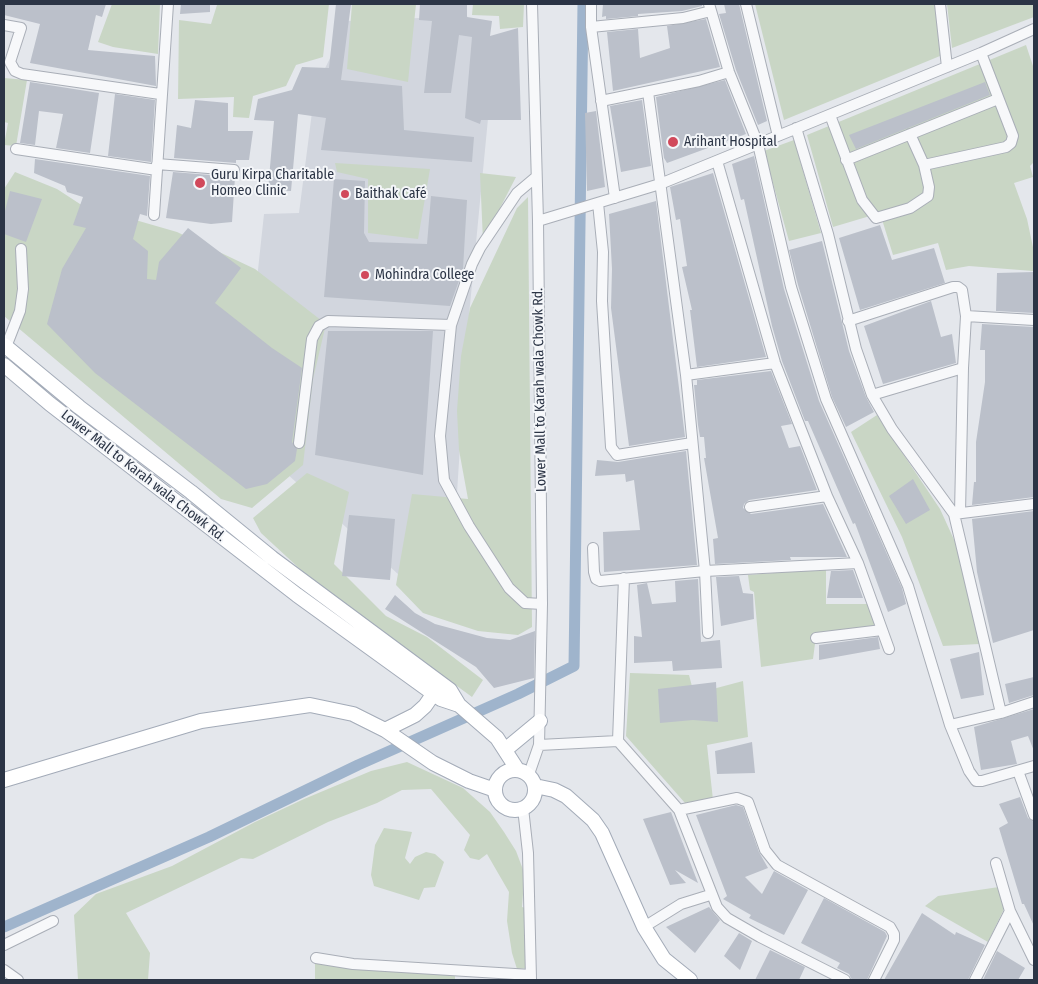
<!DOCTYPE html>
<meta charset="utf-8">
<style>
body{margin:0}
#map{position:relative;width:1038px;height:984px;overflow:hidden;background:#e4e7ec;font-family:"Fira Sans Condensed",sans-serif}
canvas{display:block}
.frame{position:absolute;inset:0;border:5px solid #2b3445;pointer-events:none}
</style>
<div id="map">
<canvas width="1038" height="984"></canvas>
<div class="frame"></div>
</div>
<script>
const ctx = document.querySelector('canvas').getContext('2d');
ctx.lineJoin = 'round';
function paint(path, color) {
  ctx.fillStyle = color;
  ctx.fill(path, 'evenodd');
}
function poly(rows) {
  const path = new Path2D();
  for (const r of rows) {
    if (r.length === 3) {
      path.moveTo(r[0] + r[2], r[1]);
      path.arc(r[0], r[1], r[2], 0, 2 * Math.PI);
      continue;
    }
    path.moveTo(r[0], r[1]);
    for (let i = 2; i < r.length; i += 2) path.lineTo(r[i], r[i + 1]);
  }
  return path;
}
function strokePath(path, color, width, dash) {
  ctx.strokeStyle = color;
  ctx.lineWidth = width;
  ctx.lineCap = dash ? 'butt' : 'round';
  ctx.setLineDash(dash || []);
  ctx.stroke(path);
}
function write(font, color, halo, rows, align = 'center') {
  ctx.font = font + ' "Fira Sans Condensed",sans-serif';
  ctx.lineWidth = 4;
  ctx.setLineDash([]);
  ctx.textBaseline = 'middle';
  ctx.strokeStyle = halo;
  ctx.fillStyle = color;
  for (const [text, x, y, turn = 0] of rows) {
    ctx.save();
    ctx.translate(x, y);
    ctx.rotate((+turn || 0) * Math.PI / 180);
    ctx.textAlign = isNaN(turn) ? turn : align;
    if (halo) ctx.strokeText(text, 0, 0);
    ctx.fillText(text, 0, 0);
    ctx.restore();
  }
}
paint(poly([
 [467,16,493,67,467,336,457,493,419,593,245,436,245,391,264,214,299,213,315,89,348,21]
]), '#d2d6de');
paint(poly([
 [112,4,160,4,158,54,113,47,98,42],
 [223,4,329,4,323,57,296,65,286,86,253,96,249,118,233,117,234,97,178,99,179,20,211,24,217,5],
 [352,4,416,4,408,82,347,69],
 [473,4,524,4,523,27,500,29,499,16,472,15],
 [755,4,935,4,940,56,784,120],
 [947,4,1034,4,1034,17,952,48],
 [1026,45,1034,69,1034,162,1030,166,1033,177,1014,183,1027,219,1034,252,1033,271,969,266,946,270,938,243,893,255,880,213,833,227,807,135],
 [4,78,27,80,16,146,4,145,8,123,4,122],
 [794,140,821,233,789,241,764,151],
 [335,163,430,169,418,239,368,233,368,179,337,172],
 [15,172,57,189,80,204,177,232,255,269,326,324,313,379,303,465,252,508,221,499,4,316,4,189],
 [480,173,516,177,483,241],
 [528,197,532,627,518,635,478,631,423,613,396,585,412,494,468,499,459,450,457,411,461,356,470,308,517,208],
 [877,415,940,509,956,544,979,644,943,646,902,537,851,432],
 [307,473,349,492,334,564,386,616,427,637,483,680,472,697,314,582,261,533,253,518],
 [826,569,826,604,870,604,878,629,816,636,813,659,761,667,754,592,750,590,748,575],
 [630,673,689,675,694,694,743,681,748,737,707,745,713,800,685,803,626,736],
 [407,762,463,788,490,812,504,832,516,851,528,883,530,894,523,894,522,907,532,910,531,968,517,969,512,953,507,921,509,892,487,854,479,860,470,858,464,850,470,835,431,789,402,790,377,803,328,822,253,859,241,858,126,913,150,953,148,980,78,980,74,915,96,894,172,866,255,822,304,799,371,771],
 [384,828,412,832,405,858,410,864,415,857,426,852,435,854,444,862,435,887,424,888,419,900,374,886,371,875,375,845],
 [999,887,1004,909,988,942,925,906,938,896],
 [315,958,455,974,455,980,315,980]
]), '#c9d6c5');
strokePath(poly([
 [4,927,209,837,358,765,518,694,574,666,583,4]
]), '#9fb4cc', 11);
paint(poly([
 [4,4,106,4,102,17,96,15,88,50,155,56,156,86,30,63,40,24,4,15],
 [181,4,210,4,210,12,180,14],
 [336,4,351,4,341,80,402,86,404,130,474,137,472,162,321,150,326,118,298,114,291,191,268,190,274,121,254,120,258,99,292,90,302,67,329,68],
 [420,4,467,4,467,17,492,21,490,36,518,28,521,120,481,120,480,124,465,118,472,37,459,35,451,93,424,93,432,21,419,20],
 [603,4,702,4,702,6,682,11,638,14,638,16,606,19,606,16,602,17],
 [724,4,739,4,767,121,758,125,736,70,719,14,726,13],
 [706,19,720,67,613,91,607,32,638,29,640,58,670,48,667,26],
 [725,80,746,134,667,163,664,158,656,97],
 [30,82,99,93,90,153,56,148,63,114,39,111,35,145,20,143],
 [985,82,990,95,856,149,849,135],
 [115,94,155,100,151,162,108,156],
 [195,100,228,103,228,131,253,131,249,160,236,160,236,163,174,158,177,125,191,128],
 [642,100,651,166,621,172,610,106],
 [596,111,605,187,587,191,585,113],
 [754,156,784,289,819,401,902,588,906,604,888,612,855,523,853,524,808,421,805,421,782,361,772,326,744,199,741,200,732,164],
 [35,159,150,176,147,216,140,214,133,239,148,251,147,279,156,280,159,262,188,228,241,268,215,303,272,348,302,368,292,442,297,449,295,461,267,484,246,489,95,373,47,324,62,269,86,228,73,225,83,197,67,192,65,186,34,173],
 [173,172,235,177,232,222,211,224,166,218],
 [713,173,766,357,697,367,690,310,692,310,682,267,687,266,680,219,676,220,670,187],
 [334,179,365,181,364,233,369,242,427,244,431,196,467,200,463,269,450,306,324,297],
 [10,191,42,199,26,242,4,234,4,215],
 [656,201,685,437,629,446,611,308,612,269,609,214],
 [880,225,892,260,934,248,945,283,860,310,839,238],
 [822,241,849,351,866,397,874,412,846,427,832,397,798,285,789,250],
 [1034,272,1034,313,996,311,997,273],
 [931,301,941,337,952,334,956,363,883,384,864,326],
 [982,324,1034,327,1034,497,972,505,974,482,976,482,976,442,985,382,985,350,980,350],
 [328,331,433,331,423,475,315,455],
 [771,371,792,424,781,426,789,448,800,446,817,490,749,500,744,504,743,508,751,514,823,504,847,557,790,557,791,560,715,564,713,539,718,538,704,458,706,458,704,437,700,437,698,425,694,385,697,385,697,380],
 [686,451,697,565,604,572,603,532,640,530,634,480,626,482,625,474,595,476,597,460,618,462],
 [913,479,930,510,906,524,889,496],
 [1034,511,1034,630,993,643,977,572,972,519],
 [349,515,395,519,390,580,342,576],
 [853,570,863,598,827,598,831,571],
 [739,576,743,593,753,594,754,619,721,626,716,577],
 [698,579,701,642,720,640,722,668,673,671,672,661,634,663,634,636,642,637,637,585,647,583,652,604,676,602,675,581],
 [395,595,415,613,435,624,487,638,510,640,535,631,534,678,494,688,476,667,385,609],
 [878,637,880,649,819,660,819,645],
 [979,652,984,695,961,699,950,659],
 [1034,677,1034,695,1009,703,1005,684],
 [716,682,718,722,693,720,660,723,658,689],
 [1034,709,1034,751,1028,736,1011,741,1017,764,981,770,974,727],
 [752,742,755,773,717,774,715,751],
 [1020,797,1028,818,1034,822,1034,926,1024,904,1022,904,999,828,1008,823,999,804],
 [736,805,743,807,759,852,768,868,745,877,762,894,774,871,808,890,784,935,749,918,751,915,723,899,727,896,696,815],
 [671,812,698,883,675,870,686,883,670,885,643,819],
 [824,898,885,932,887,936,867,980,852,980,849,974,837,968,840,963,801,943],
 [709,907,720,920,695,953,666,927],
 [922,913,955,935,956,932,985,945,968,980,884,980],
 [739,933,752,941,740,970,724,956],
 [770,950,805,967,799,980,755,980],
 [997,951,1025,968,1018,980,983,980]
]), '#bbc0ca');
const minor = poly([
 [591,4,591,27,615,198],
 [709,4,729,72,758,144,791,287,826,399,908,586,950,725,969,771,976,781,982,781,1034,766],
 [746,4,778,136],
 [940,4,947,67],
 [4,25,21,28,10,62,15,71,22,74,160,94],
 [591,27,683,18,711,11],
 [648,92,686,375,705,571,708,633],
 [601,101,699,81,729,72],
 [830,115,862,200,876,218,910,208,928,196,929,187,924,165,910,134],
 [796,128,828,234,856,349,872,395,892,429,954,514,1001,713],
 [16,149,157,170],
 [846,160,998,99],
 [717,161,775,363,827,496,750,507],
 [157,164,234,170],
 [924,165,1006,147,1011,143,1013,136,981,53],
 [536,177,517,193,480,248,472,264,451,325,440,436,444,480,469,526,509,588,525,603,542,604],
 [598,203,603,252,602,301,611,447,617,455,692,443],
 [154,215,168,4],
 [538,221,660,184,981,53,1034,29],
 [966,316,1034,320],
 [848,321,953,287,958,287,962,290,966,316,963,368,960,513],
 [6,347,20,311,23,289,21,249],
 [686,375,775,363],
 [872,395,963,368],
 [299,443,312,339,319,326,328,321,451,325],
 [827,496,858,563,889,649],
 [954,514,1034,504],
 [593,548,594,572,596,579,600,581,705,571,858,563],
 [816,638,882,630],
 [950,725,1001,713,1034,702],
 [618,741,624,578],
 [539,745,618,741,679,810,717,907,727,918,760,937,845,980],
 [1018,771,1034,815],
 [529,774,539,745,542,604,538,221,532,4],
 [523,808,528,853,531,979],
 [679,810,737,798,748,802,765,850,777,865,890,927,894,934,894,940,874,980],
 [996,863,1010,911,1034,960],
 [644,927,681,904,710,895],
 [4,945,53,921],
 [316,958,353,964,531,975],
 [4,970,18,980],
 [975,980,1010,911]
]);
const major = poly([
 [4,345,79,407,191,492,272,558,450,690,459,705],
 [4,365,50,404,297,595,441,699,459,705,497,738,517,769],
 [385,730,415,715,425,706,434,693],
 [505,750,540,721],
 [515,790,20],
 [4,780,201,721,310,705,353,714,385,730,433,763,469,781,495,790],
 [535,786,554,790,566,796,593,820,602,833,644,927,664,959,690,980]
]);
strokePath(minor, '#a9aeb7', 12);
strokePath(major, '#a3abb8', 16);
strokePath(minor, '#f7f8fa', 10);
strokePath(major, '#fff', 14);
for (const [x, y, r, color] of [
 [673,142,6,"#d1495b"],
 [200,183,6,"#d1495b"],
 [345,194,5,"#d1495b"],
 [365,275,5,"#d1495b"]
]) {
  const dot = new Path2D();
  dot.arc(x, y, r, 0, 2 * Math.PI);
  ctx.fillStyle = color;
  ctx.fill(dot);
  strokePath(dot, '#f4f6f9', 2);
}
write('14px', '#2b3445', '#f4f6f9', [
 ["Arihant Hospital",684,142],
 ["Guru Kirpa Charitable",211,175],
 ["Homeo Clinic",211,191],
 ["Baithak Café",355,194],
 ["Mohindra College",375,275]
], 'left');
write('14px', '#2b3445', '#f4f6f9', [
 ["Lower Mall to Karah wala Chowk Rd.",540,390,-91],
 ["Lower Mall to Karah wala Chowk Rd.",143,476,38]
]);
</script>
